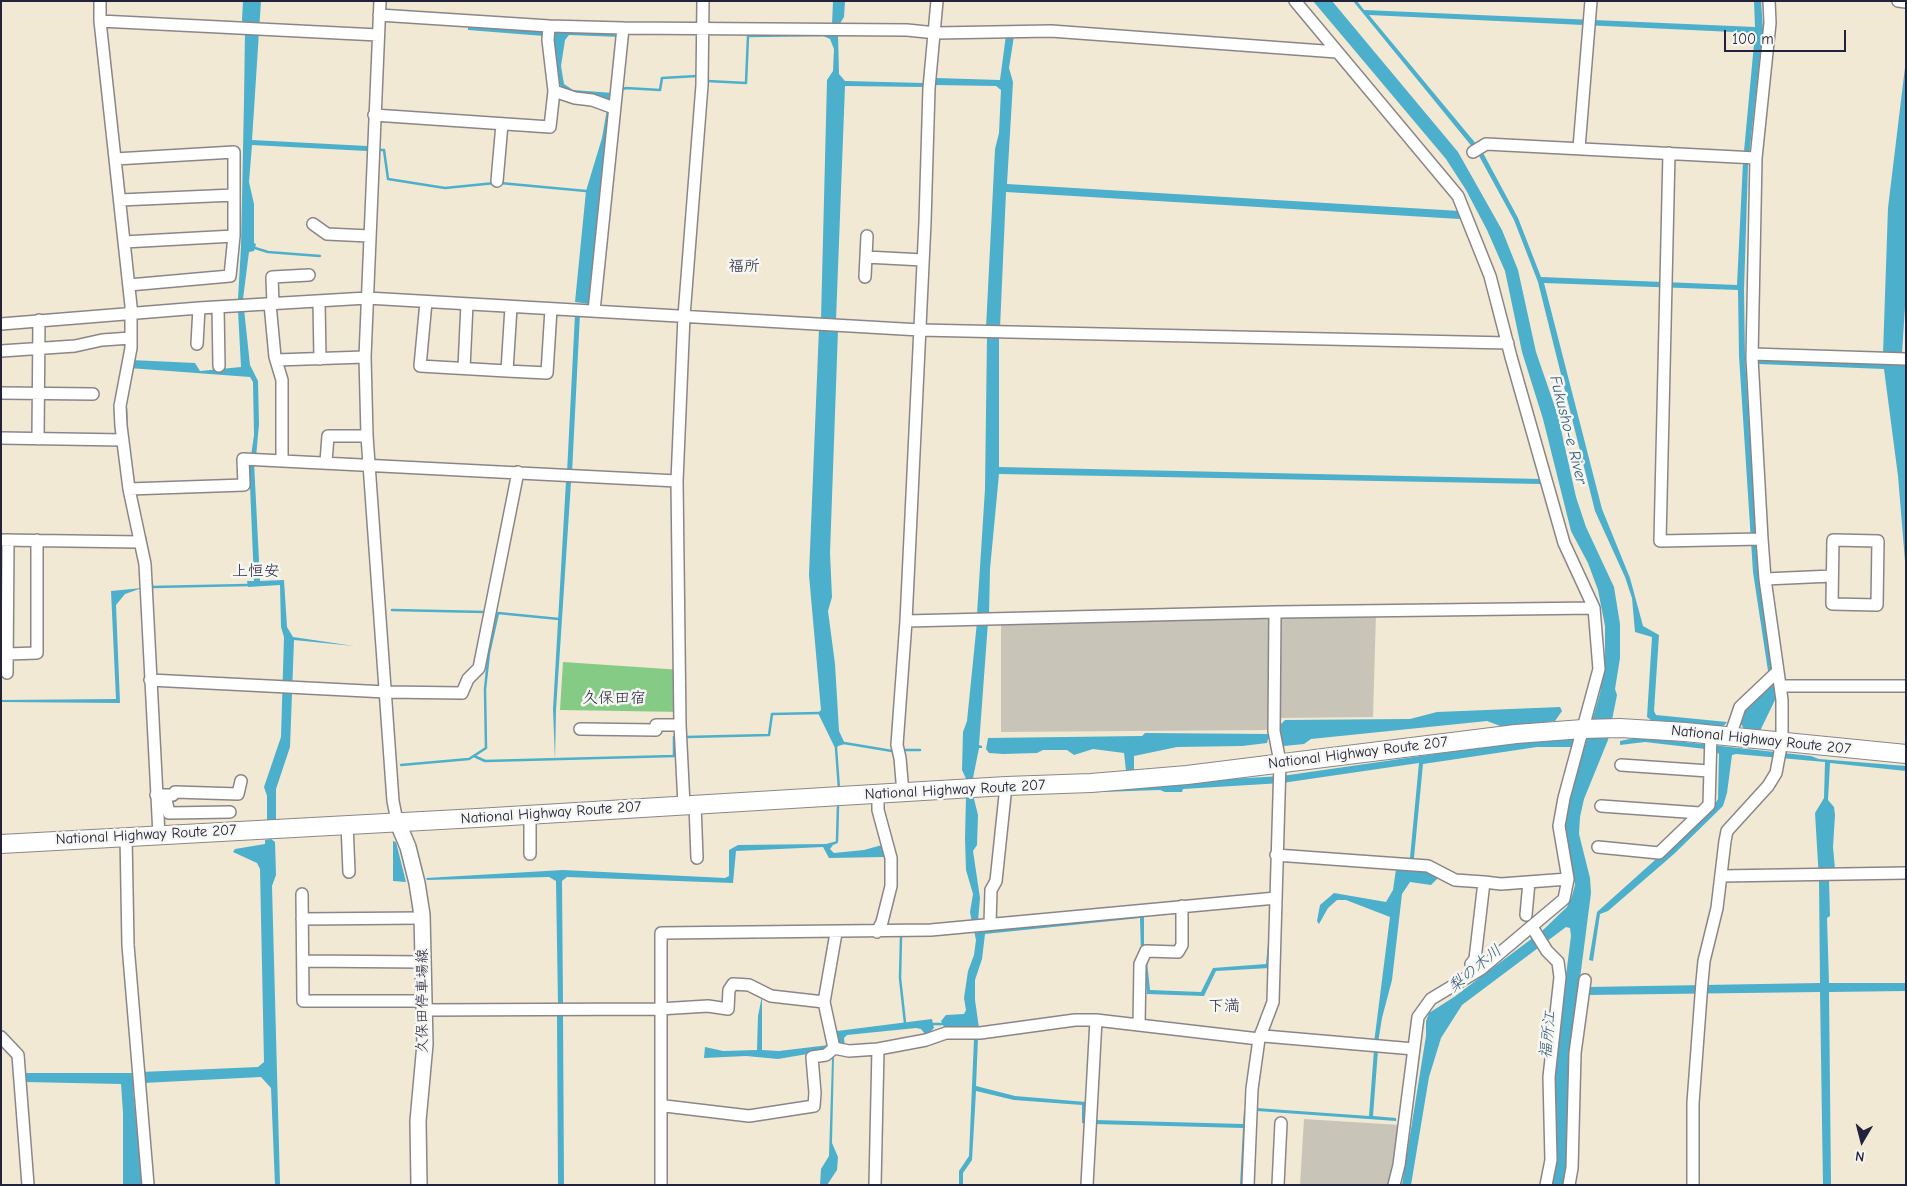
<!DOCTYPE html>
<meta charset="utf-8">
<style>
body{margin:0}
#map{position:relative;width:1907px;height:1186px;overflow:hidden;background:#f1e9d4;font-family:"Comic Neue",sans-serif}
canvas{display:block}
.frame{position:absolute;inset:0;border:2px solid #22223b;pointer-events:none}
.north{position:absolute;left:1837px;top:1116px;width:50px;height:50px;-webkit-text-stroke:4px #f6f6f2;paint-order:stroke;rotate:188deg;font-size:14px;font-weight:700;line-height:20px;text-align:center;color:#22223b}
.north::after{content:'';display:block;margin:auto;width:18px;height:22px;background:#22223b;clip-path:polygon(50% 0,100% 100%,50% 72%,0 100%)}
.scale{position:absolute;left:1724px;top:30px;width:122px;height:22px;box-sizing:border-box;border:2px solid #22223b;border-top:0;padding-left:6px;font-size:15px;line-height:18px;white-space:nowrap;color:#22223b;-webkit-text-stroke:4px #f6f6f2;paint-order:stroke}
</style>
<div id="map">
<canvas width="1907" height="1186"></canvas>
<div class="frame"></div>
<div class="north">N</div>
<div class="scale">100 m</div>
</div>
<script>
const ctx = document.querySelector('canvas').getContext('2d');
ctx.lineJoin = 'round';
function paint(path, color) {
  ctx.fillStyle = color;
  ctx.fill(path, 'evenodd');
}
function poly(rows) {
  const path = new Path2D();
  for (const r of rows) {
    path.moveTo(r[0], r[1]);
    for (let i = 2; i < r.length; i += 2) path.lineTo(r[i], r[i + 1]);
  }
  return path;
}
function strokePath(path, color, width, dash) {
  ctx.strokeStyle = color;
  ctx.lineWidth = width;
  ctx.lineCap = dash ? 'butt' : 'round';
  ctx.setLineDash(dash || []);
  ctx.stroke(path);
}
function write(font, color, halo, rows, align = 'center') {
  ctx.font = font + ' "Comic Neue","Klee One",sans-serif';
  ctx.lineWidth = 5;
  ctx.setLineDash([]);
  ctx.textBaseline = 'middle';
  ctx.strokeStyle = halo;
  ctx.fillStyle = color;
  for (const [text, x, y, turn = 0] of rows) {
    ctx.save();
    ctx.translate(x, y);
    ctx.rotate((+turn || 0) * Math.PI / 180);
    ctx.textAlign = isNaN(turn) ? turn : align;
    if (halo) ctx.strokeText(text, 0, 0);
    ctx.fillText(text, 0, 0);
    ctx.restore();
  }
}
paint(poly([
 [1376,613,1373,717,1279,718,1266,730,1001,732,1001,622],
 [1304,1119,1400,1125,1388,1185,1300,1185]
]), '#c8c4b8');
paint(poly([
 [563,662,682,670,683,712,560,710]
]), '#86cb85');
paint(poly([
 [243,1,261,1,252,140,367,146,367,151,252,145,249,182,254,204,254,243,256,244,254,251,249,252,243,299,238,299,241,247,244,101,245,31,242,20],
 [833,1,845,1,844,17,839,25,832,25],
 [1313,1,1332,1,1458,152,1502,230,1518,270,1536,352,1558,416,1576,497,1586,527,1614,587,1620,624,1620,658,1615,689,1617,695,1608,740,1584,799,1580,817,1579,834,1590,878,1591,893,1570,1056,1569,1164,1563,1185,1550,1185,1554,1070,1571,936,1570,928,1566,927,1462,1005,1441,1038,1429,1077,1411,1185,1402,1185,1426,1036,1426,1021,1429,1013,1454,997,1542,931,1567,907,1572,896,1575,885,1566,838,1566,819,1571,794,1600,693,1605,660,1605,626,1598,590,1588,563,1571,531,1543,419,1522,352,1505,271,1487,230,1466,190,1446,159],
 [1353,1,1357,1,1364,10,1755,27,1754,1,1761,1,1763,30,1748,165,1744,290,1745,357,1758,570,1776,682,1775,700,1759,733,1745,731,1741,724,1744,710,1768,687,1768,671,1753,572,1739,356,1738,290,1544,283,1602,509,1630,578,1643,626,1659,635,1654,711,1656,715,1727,722,1722,728,1651,720,1647,717,1652,637,1635,632,1632,598,1625,577,1595,511,1538,282,1514,220,1478,154],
 [1369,15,1755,33,1743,162,1737,285,1541,277,1518,218,1482,151],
 [468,24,477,26,544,32,544,36,468,30],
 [556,29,568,32,621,34,621,37,569,35,565,40,561,66,564,84,573,90,613,93,610,105,605,99,590,93,570,92,560,85,552,32],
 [827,33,838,34,839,74,845,81,924,83,924,87,845,86,836,320,821,319,827,80,833,71,834,49,830,39,821,35],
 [1006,35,1014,36,1009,68,1013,82,1007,184,1460,211,1460,219,1006,192,1000,328,986,328,995,149,999,133,1001,90,996,86,935,85,936,78,1000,80],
 [1906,59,1906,291,1902,354,1883,354,1888,208],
 [607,109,609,110,589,304,575,302,586,191,602,138],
 [244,309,250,365,258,381,259,424,256,457,251,456,254,435,253,382,250,377,129,368,131,360,195,363,200,371,241,367,238,310],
 [575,314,580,314,572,473,567,473],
 [819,328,838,330,830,553,832,597,828,611,835,664,839,731,845,744,838,746,836,750,818,713,821,710,809,575],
 [987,336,999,337,999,467,1541,479,1541,484,999,474,990,569,989,615,977,614,985,489],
 [1758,360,1905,364,1906,573,1898,476,1884,369,1758,364],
 [249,462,254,462,260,581,284,580,287,627,293,637,354,646,294,640,290,747,276,789,276,819,267,822,267,796,264,787,281,737,284,637,281,627,280,585,248,587,247,581,254,581],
 [566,481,571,482,556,710,555,760,553,709],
 [142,588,125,594,116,605,120,703,1,702,1,700,116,699,111,591],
 [977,622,988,622,979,745,982,746,982,748,979,748,972,783,968,783,962,770,963,732,967,721],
 [1560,707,1562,711,1555,721,1503,727,1487,721,1311,739,1304,744,1284,746,1281,739,1268,739,1267,743,1242,746,1177,747,1134,756,1134,771,1126,771,1124,753,1093,749,1074,755,1067,750,1043,750,1037,753,1003,754,989,753,986,749,988,738,1142,736,1145,733,1267,734,1279,733,1281,724,1285,720,1410,719,1437,712],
 [1639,737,1811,756,1819,759,1906,766,1906,771,1830,763,1828,800,1834,807,1835,815,1833,847,1835,869,1829,880,1830,916,1827,918,1829,983,1906,983,1906,991,1829,992,1831,1185,1823,1185,1820,992,1587,995,1588,987,1820,983,1819,880,1815,813,1824,798,1825,762,1736,754,1732,755,1727,793,1723,806,1674,854,1608,911,1600,914,1593,961,1589,960,1597,912,1712,809,1718,799,1719,754,1714,750,1645,742,1620,745,1620,741],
 [1577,738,1575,747,1537,747,1423,764,1413,868,1439,877,1431,885,1410,882,1402,894,1392,980,1382,1018,1378,1043,1374,1043,1390,917,1346,900,1337,900,1328,908,1319,924,1317,921,1320,905,1334,893,1386,902,1393,890,1396,869,1409,868,1419,763,1282,783,1183,789,1182,792,1165,792,1160,790,1043,794,1038,790,1282,776,1511,743],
 [973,795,978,815,977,845,973,851,980,898,978,921,972,923,970,912,973,894,966,870,965,839,966,796],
 [271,839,275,842,276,875,272,886,280,1185,275,1185,271,1088,261,1077,143,1083,141,1072,258,1067,264,1062,260,869,257,863,233,852,235,849,265,844,265,840],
 [393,841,396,842,406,882,393,881],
 [837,841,838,843,833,845,830,849,834,853,864,850,882,845,884,857,829,858,823,847,736,851,733,883,567,877,562,881,563,1005,558,1005,556,881,549,877,427,880,426,878,563,870,725,878,729,876,729,850,738,845,826,844],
 [1144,914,1144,949,1141,954,1140,918,985,934,982,959,975,980,975,1000,979,1028,975,1029,974,1026,944,1027,941,1021,946,1015,964,1014,966,1010,964,998,968,971,974,955,976,940,974,931],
 [1269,934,1272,934,1270,968,1216,971,1204,996,1147,994,1145,966,1147,961,1150,990,1201,992,1213,968,1266,964],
 [762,996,762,1050,779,1051,829,1045,825,1051,778,1059,746,1056,704,1058,705,1047,723,1051,757,1050,758,1016],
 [557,1014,563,1014,564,1185,558,1185],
 [932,1019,934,1028,928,1034,925,1034,921,1029,916,1028,847,1035,844,1038,845,1046,840,1045,836,1039,837,1031],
 [978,1038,976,1086,1015,1096,1086,1102,1087,1124,1082,1123,1082,1105,1014,1100,976,1091,972,1160,963,1173,963,1185,959,1185,959,1171,969,1156,974,1039],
 [1374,1050,1378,1050,1373,1116,1396,1118,1396,1121,1257,1111,1248,1113,1243,1185,1240,1185,1243,1128,1094,1124,1094,1120,1243,1124,1244,1110,1256,1108,1369,1116],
 [834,1057,832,1143,838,1157,837,1170,827,1185,820,1185,821,1169,829,1156,832,1059],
 [24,1073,135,1073,136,1083,133,1088,142,1185,123,1185,123,1113,121,1084,25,1082]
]), '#4cafcb');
strokePath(poly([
 [707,81,746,83,748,36,821,35],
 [620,90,626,88,660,90,662,78,697,76],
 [377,150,384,150,388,179,445,188,495,183],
 [500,183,586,191],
 [255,248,268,252,320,256],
 [126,408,127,430],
 [145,537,148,554],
 [152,584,152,587,248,585],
 [392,610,485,612],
 [686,737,769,735,772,714,820,713],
 [844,743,892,751],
 [836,748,839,789],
 [904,750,920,750],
 [474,756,485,761,674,756,674,737],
 [401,765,469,759,486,748,485,689,489,653,498,613,559,619],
 [837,841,838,805],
 [901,937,900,978,905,1023],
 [933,1024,942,1024]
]), '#4cafcb', 2.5);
const minor = poly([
 [100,1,100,21,131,306,131,348,120,406,121,426,129,489,145,564,159,835],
 [380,1,365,357,367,436,393,801,397,821],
 [1295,1,1458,196,1490,276,1511,357,1564,543,1594,608,1599,669,1564,798,1559,826,1568,879,1564,899,1481,969,1431,999,1418,1017,1399,1165,1394,1185],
 [1898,1,1906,2],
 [379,15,549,26,623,28,907,30,936,33,1051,31,1337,52],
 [100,21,378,35],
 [554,91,575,98,592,100,614,108],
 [374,115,550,127,554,91,548,40,549,26],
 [1579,148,1591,1],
 [1473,152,1486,144,1756,158],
 [1669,153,1660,541,1762,539],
 [115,159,234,152,234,236,230,276,129,285],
 [497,181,502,124],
 [120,200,234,195],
 [313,224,327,234,369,236],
 [124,242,234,236],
 [866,257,923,260],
 [865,277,867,236],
 [319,301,320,359],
 [426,302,420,366,507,371,547,373,551,309],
 [270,304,275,357,282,380,282,460],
 [273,304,272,277,309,275],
 [218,307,219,366],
 [594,311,623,28],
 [1,324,199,308,367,298,920,330,1508,343],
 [197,344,199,308],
 [1,351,75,346,102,340,131,338],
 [1752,354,1906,359],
 [276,360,365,357],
 [464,368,467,304],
 [507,371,511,307],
 [1,393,93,394],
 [1,438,123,440],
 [38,439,39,320],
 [326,462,328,436,367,436],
 [129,489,244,485,243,459,677,481],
 [1,540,140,542],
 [1833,540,1878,541,1877,605,1832,604,1833,540],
 [1765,579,1832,576],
 [906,621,1275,612,1594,608],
 [7,654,37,653,37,540],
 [7,673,8,540],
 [150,680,386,692,462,693,468,679,479,668,518,472],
 [1780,686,1906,686],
 [580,729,656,730,656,725,680,725],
 [1730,736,1740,707,1778,671],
 [1621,765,1709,771],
 [903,793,900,758,897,745,906,621,925,222,929,88,937,1],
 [156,795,173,795,175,792,238,794,241,781],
 [165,795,169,813,230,812],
 [695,804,697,858],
 [684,805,680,725,677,481,684,316,702,85,703,1],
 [1601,806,1700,813],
 [530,815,530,854],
 [347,824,349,872],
 [126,836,128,945,148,1185],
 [1598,847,1659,853,1709,805,1711,734],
 [1276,855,1428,866,1455,880,1484,882,1501,884,1568,879],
 [1721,876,1906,873],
 [302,894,303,1001,425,1001],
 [1526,915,1529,882],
 [302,919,422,918],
 [990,924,991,890,996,881,1006,786],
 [1532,927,1547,951,1558,962,1560,977,1549,1077,1551,1160,1546,1185],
 [877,932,882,922,891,886,891,858,878,810,878,794],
 [303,961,423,962],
 [1471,964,1475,959,1484,882],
 [425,1010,659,1009,708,1006,728,1009,729,990,733,984,749,985,771,996,824,1002],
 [1139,1025,1140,964,1146,951,1178,952,1182,945,1182,906],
 [1261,1033,1264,1036,1414,1049],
 [1,1037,18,1055,28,1185],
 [834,1048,849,1051,878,1049,926,1040,946,1033,980,1033,1075,1020,1096,1020,1259,1039],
 [834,1048,824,1002,836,933],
 [661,1109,665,1106,749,1116,814,1106,815,1093,812,1057,826,1055,834,1048],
 [661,1185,661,933,931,930,1276,898],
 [875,1185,878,1049],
 [1087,1185,1096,1020],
 [1248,1185,1252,1089,1259,1039,1273,1002,1280,762,1274,731,1275,612],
 [1278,1185,1281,1123],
 [1569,1185,1572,1168,1575,1053,1585,980],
 [1693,1185,1693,1103,1702,982,1704,961,1717,908,1725,841,1727,831,1768,786,1776,773,1782,741,1782,700,1765,579,1762,539,1752,358,1756,158,1770,23,1769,1]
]);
const major = poly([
 [397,821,408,847,417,883,422,915,425,1044,418,1121,419,1185]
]);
const highway = poly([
 [1,844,477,818,1006,786,1091,783,1187,775,1516,734,1583,729,1620,728,1685,732,1906,754]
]);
strokePath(minor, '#8a8688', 14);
strokePath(major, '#8a8688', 18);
strokePath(highway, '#8a8688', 20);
strokePath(minor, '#fff', 11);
strokePath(major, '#fff', 15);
strokePath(highway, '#fff', 18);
write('15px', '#22223b', '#f6f6f2', [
 ["National Highway Route 207",1761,740,6],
 ["National Highway Route 207",1358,753,-7],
 ["National Highway Route 207",955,790,-3],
 ["National Highway Route 207",551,813,-4],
 ["National Highway Route 207",146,835,-3],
 ["久保田停車場線",423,1001,-90]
]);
write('16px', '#22223b', '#f6f6f2', [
 ["福所",744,266],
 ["上恒安",256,571],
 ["久保田宿",614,698],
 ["下満",1224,1006]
]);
write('italic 16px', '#335a75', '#f6f6f2', [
 ["Fukusho-e River",1568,430,76],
 ["梨の木川",1475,969,-40],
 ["福所江",1548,1035,-84]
]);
</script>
